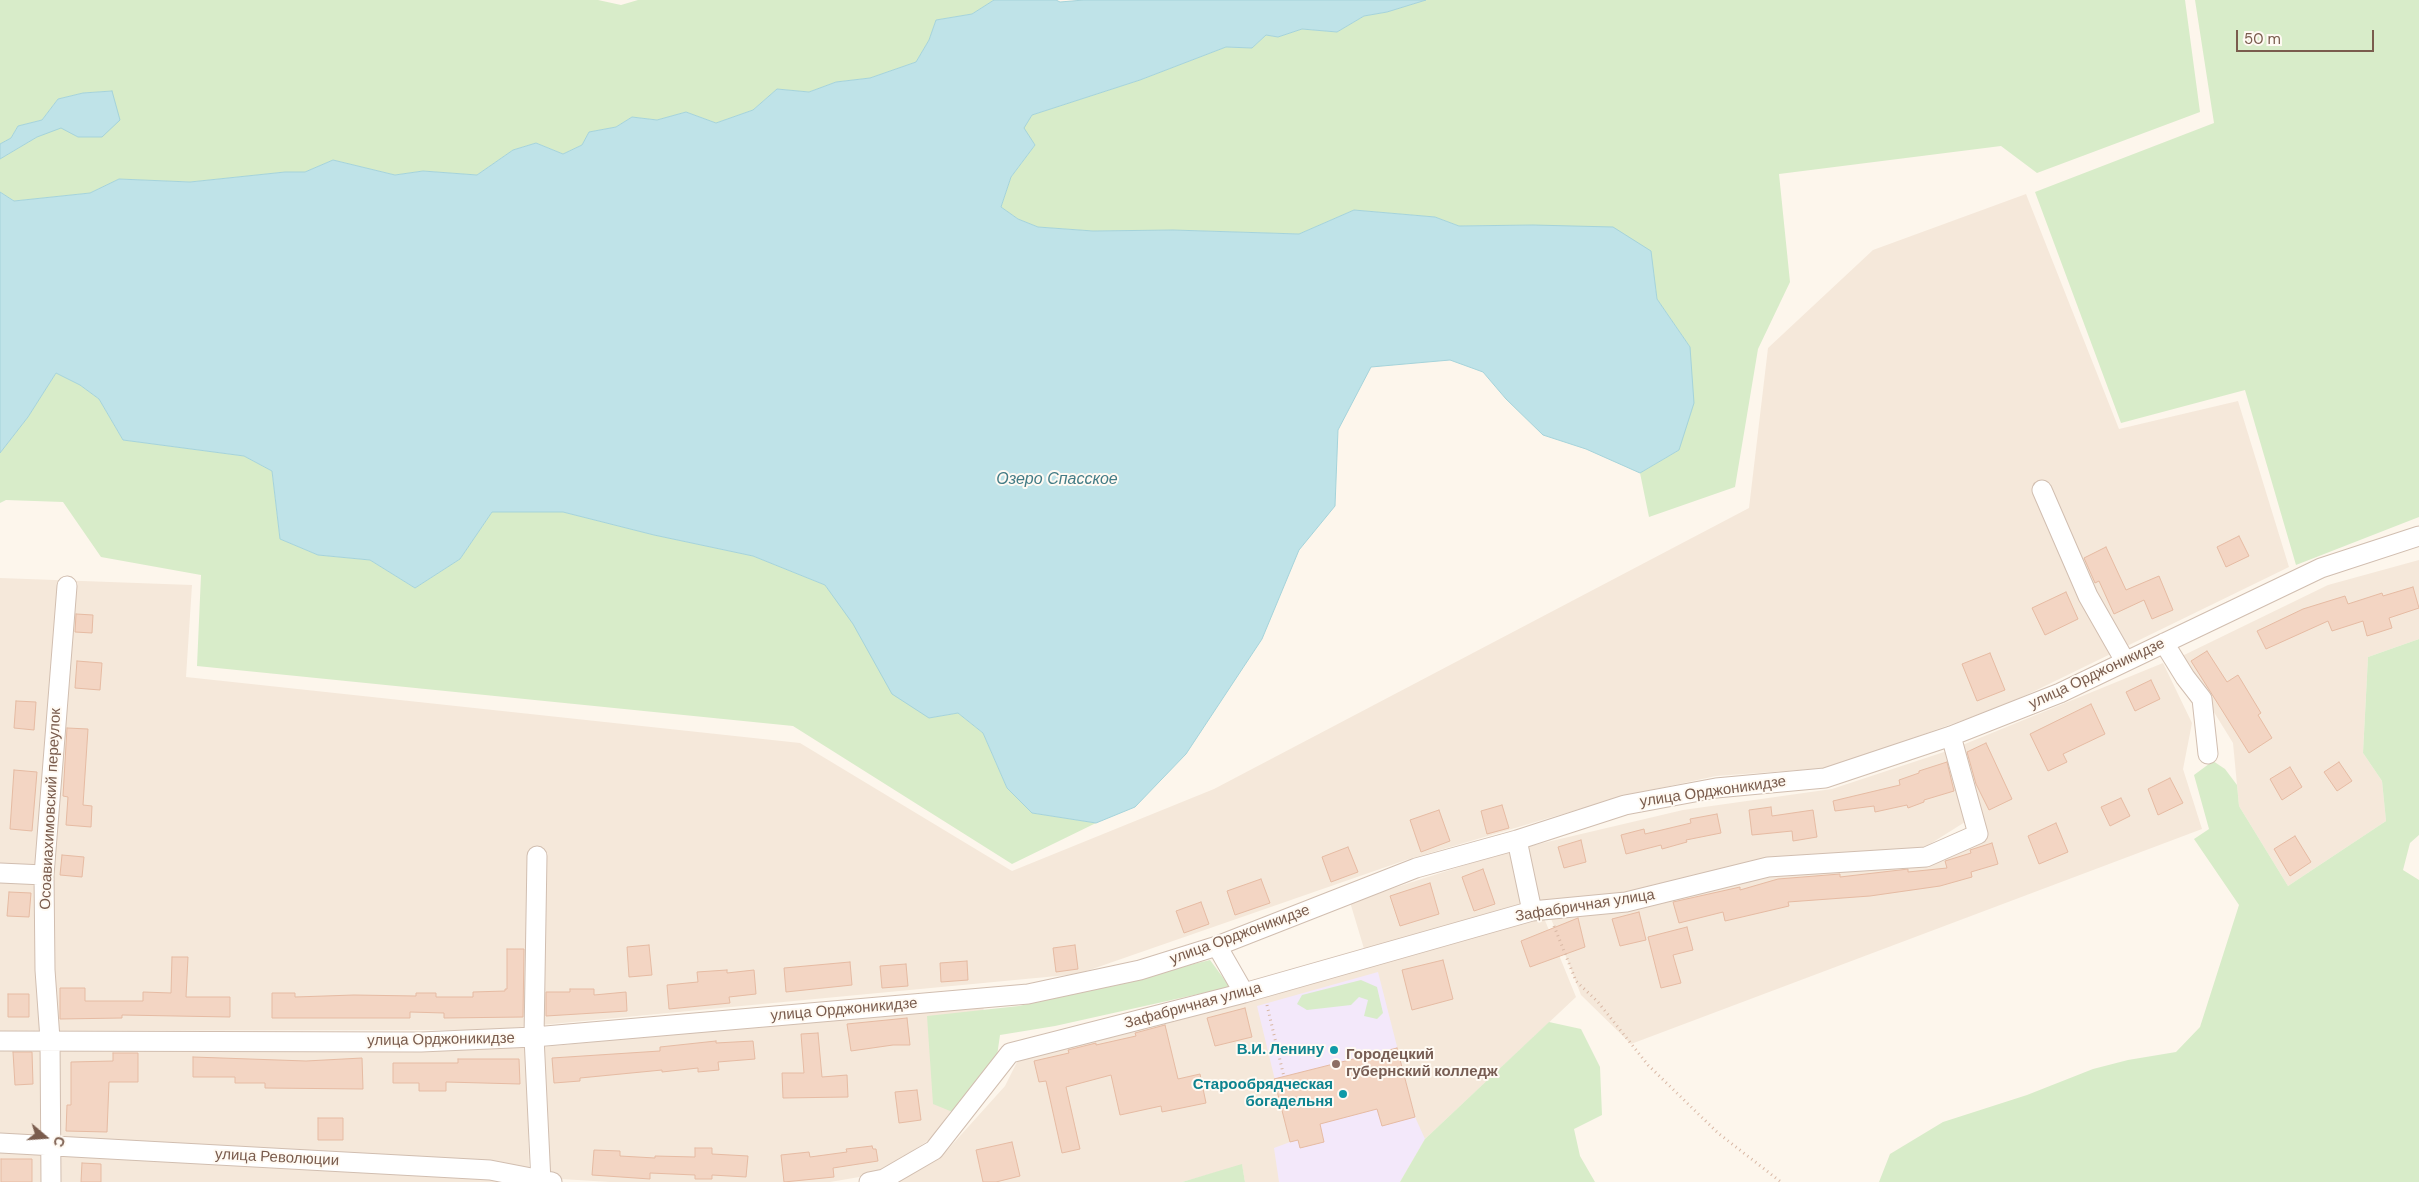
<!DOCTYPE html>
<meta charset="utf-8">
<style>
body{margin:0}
#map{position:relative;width:2419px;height:1182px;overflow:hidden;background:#fdf6ec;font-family:"DM Sans",sans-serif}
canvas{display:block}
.north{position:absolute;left:20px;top:1112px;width:50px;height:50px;-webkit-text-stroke:4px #fffaf3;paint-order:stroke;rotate:108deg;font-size:14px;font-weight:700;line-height:20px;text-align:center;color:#7a5c4d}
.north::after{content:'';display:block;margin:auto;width:18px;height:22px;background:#7a5c4d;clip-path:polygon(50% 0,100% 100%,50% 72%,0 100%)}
.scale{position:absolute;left:2236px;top:30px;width:138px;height:22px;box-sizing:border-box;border:2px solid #7a5c4d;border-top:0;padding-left:6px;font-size:15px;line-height:18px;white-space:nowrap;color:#7a5c4d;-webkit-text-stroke:4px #fffaf3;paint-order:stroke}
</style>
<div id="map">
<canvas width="2419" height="1182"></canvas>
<div class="north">С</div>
<div class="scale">50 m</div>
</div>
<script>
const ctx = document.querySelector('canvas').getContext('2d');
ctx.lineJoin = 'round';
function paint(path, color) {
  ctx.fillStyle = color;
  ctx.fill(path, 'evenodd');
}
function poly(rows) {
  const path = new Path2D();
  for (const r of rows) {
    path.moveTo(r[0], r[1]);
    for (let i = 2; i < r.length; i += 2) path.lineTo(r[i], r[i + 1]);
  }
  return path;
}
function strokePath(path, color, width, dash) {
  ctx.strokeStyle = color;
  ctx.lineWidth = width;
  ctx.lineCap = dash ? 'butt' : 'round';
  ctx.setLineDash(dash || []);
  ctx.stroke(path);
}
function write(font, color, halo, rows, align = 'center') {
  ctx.font = font + ' "DM Sans",sans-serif';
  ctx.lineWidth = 4;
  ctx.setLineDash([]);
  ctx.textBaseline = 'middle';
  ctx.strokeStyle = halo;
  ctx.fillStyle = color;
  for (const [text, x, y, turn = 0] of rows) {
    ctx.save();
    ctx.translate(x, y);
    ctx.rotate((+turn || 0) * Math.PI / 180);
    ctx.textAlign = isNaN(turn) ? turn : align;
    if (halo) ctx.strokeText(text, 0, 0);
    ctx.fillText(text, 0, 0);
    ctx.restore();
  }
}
paint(poly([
 [2026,194,2119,429,2238,401,2289,567,2008,704,1829,768,1716,776,1624,796,1406,860,1078,974,489,1030,0,1031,0,578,192,585,186,677,800,743,1012,871,1214,789,1749,508,1768,348,1873,250],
 [2419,560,2419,639,2368,657,2363,753,2382,781,2386,821,2288,886,2239,806,2233,743,2180,657,2328,585],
 [2163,663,2192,723,2183,769,2202,829,1631,1044,1581,995,1550,916,1781,873,1926,864,1986,836,1960,746],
 [1947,751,1965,822,1922,849,1538,905,1526,847,1683,810,1832,789],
 [1512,850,1525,908,1365,952,1350,902],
 [1544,918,1576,997,1425,1139,1400,1182,1245,1182,1242,1165,1182,1182,898,1182,941,1157,1005,1086,1019,1058],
 [984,1004,979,1071,932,1138,877,1174,830,1182,610,1182,545,1178,542,1047],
 [527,1048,529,1168,0,1137,0,1049],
 [0,1150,480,1176,508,1182,0,1182]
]), '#f5e8da');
paint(poly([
 [1378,972,1415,1117,1425,1139,1400,1182,1279,1182,1274,1148,1290,1142,1257,1006]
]), '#f3e8fa');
paint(poly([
 [0,0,598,0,621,5,638,0,994,0,972,14,936,20,929,40,916,62,870,78,836,82,809,92,777,89,753,110,716,123,686,112,657,120,632,117,616,127,589,132,582,145,563,154,536,143,513,150,477,175,423,171,395,175,333,160,305,172,285,172,190,182,119,179,90,193,14,201,0,192,0,159,37,137,61,127,78,137,112,91,83,93,58,99,42,120,18,126,11,138,0,144],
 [1426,0,2185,0,2200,112,2037,173,2001,146,1779,174,1790,282,1758,349,1735,487,1649,517,1640,473,1679,450,1690,347,1657,299,1650,251,1533,225,1459,226,1435,217,1354,210,1299,234,1173,230,1093,231,1038,227,1018,219,1001,207,1011,177,1035,145,1023,128,1032,115,1140,80,1226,47,1252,48,1266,35,1278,37,1302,29,1337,32,1364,16,1387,12],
 [2195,0,2419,0,2419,517,2296,565,2245,390,2121,423,2035,192,2214,123],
 [56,373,80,385,99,399,123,440,244,456,272,471,280,539,318,555,370,560,415,588,460,559,492,512,563,512,654,535,753,556,825,585,929,718,958,713,983,733,1007,788,1032,813,1096,823,1012,864,793,726,197,666,201,575,101,557,63,502,6,500,0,503,0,453,28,417],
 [2419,639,2419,835,2410,843,2403,870,2419,880,2419,1182,1879,1182,1890,1154,1943,1122,2027,1095,2093,1069,2128,1060,2176,1052,2200,1027,2239,905,2194,839,2209,829,2194,775,2213,761,2225,769,2237,785,2239,806,2288,886,2386,821,2382,781,2363,753,2368,657],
 [1210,960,1230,987,1055,1026,1000,1035,997,1056,955,1113,933,1104,927,1016,1019,1006],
 [1361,980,1377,987,1383,1013,1377,1019,1364,1016,1368,1000,1359,997,1351,1005,1307,1010,1297,1004,1302,995],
 [1549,1022,1581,1029,1600,1067,1602,1115,1574,1129,1580,1156,1595,1182,1400,1182,1425,1139],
 [1242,1164,1245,1182,1182,1182]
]), '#d8ecc9');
const water = poly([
 [994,0,1056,0,1060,2,1084,0,1426,0,1387,12,1364,16,1337,32,1302,29,1278,37,1266,35,1252,48,1226,47,1140,80,1032,115,1024,128,1035,145,1011,177,1001,207,1018,219,1038,227,1093,231,1173,230,1299,234,1354,210,1435,217,1459,226,1533,225,1613,227,1651,251,1657,299,1690,347,1694,403,1679,450,1640,473,1586,449,1543,435,1506,399,1483,372,1450,360,1371,367,1338,430,1335,506,1299,550,1262,639,1186,754,1135,807,1096,823,1032,813,1007,788,983,733,958,713,929,718,892,694,853,624,825,585,753,556,654,535,563,512,492,512,460,559,415,588,370,560,318,555,280,539,272,471,244,456,123,440,99,399,80,385,56,373,28,417,0,453,0,192,14,201,90,193,119,179,190,182,285,172,305,172,333,160,395,175,423,171,477,175,513,150,536,143,563,154,582,145,589,132,616,127,632,117,657,120,686,112,716,123,753,110,777,89,809,92,836,82,870,78,916,62,929,40,936,20,972,14,994,0],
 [112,91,120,120,102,137,78,137,61,128,37,137,0,159,0,144,11,138,18,126,42,120,58,99,83,93,112,91]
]);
paint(water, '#bfe3e8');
strokePath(water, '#a5d3da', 1);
const building = poly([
 [2239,536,2249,556,2226,567,2217,547,2239,536],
 [2106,547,2126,590,2159,576,2173,610,2152,619,2144,600,2114,614,2099,581,2095,583,2084,558,2106,547],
 [2413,587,2419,608,2389,618,2392,628,2367,636,2363,621,2332,631,2328,621,2266,649,2257,631,2303,609,2345,596,2348,604,2382,593,2383,596,2413,587],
 [2066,592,2078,619,2045,635,2032,608,2066,592],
 [76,614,93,615,92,633,75,632,76,614],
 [2207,651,2227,682,2238,675,2261,713,2258,715,2272,738,2249,753,2191,661,2207,651],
 [1990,653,2005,690,1977,701,1962,664,1990,653],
 [77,661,102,663,100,690,75,688,77,661],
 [2151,680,2160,699,2135,711,2126,692,2151,680],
 [16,701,36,702,34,730,14,728,16,701],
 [2091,704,2105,734,2063,754,2067,762,2048,771,2030,734,2091,704],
 [67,728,88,729,83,805,92,806,91,827,66,825,68,797,63,796,67,728],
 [1986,743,2012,799,1989,810,1976,784,1967,752,1986,743],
 [1947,762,1954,791,1924,800,1924,802,1908,808,1907,805,1875,812,1874,806,1835,811,1833,801,1900,785,1899,780,1919,773,1919,771,1947,762],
 [2339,762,2352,781,2337,791,2324,772,2339,762],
 [2290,767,2302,787,2282,800,2270,779,2290,767],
 [14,770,37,772,32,831,10,829,14,770],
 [2170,778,2183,803,2158,815,2148,789,2170,778],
 [2121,798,2130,816,2110,826,2101,807,2121,798],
 [1502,805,1509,828,1487,834,1481,811,1502,805],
 [1771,807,1772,816,1813,810,1817,837,1793,841,1792,831,1752,835,1749,810,1771,807],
 [1439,810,1450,841,1421,852,1410,820,1439,810],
 [1717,814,1721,833,1686,840,1687,842,1662,849,1661,845,1626,854,1621,835,1644,829,1645,834,1691,823,1690,819,1717,814],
 [2056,823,2068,852,2039,864,2028,836,2056,823],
 [2295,836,2311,862,2290,876,2274,849,2295,836],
 [1581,840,1586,862,1564,868,1558,847,1581,840],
 [1992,843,1998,864,1971,872,1972,877,1940,886,1870,896,1788,902,1789,906,1725,921,1723,912,1679,923,1673,902,1740,887,1740,890,1778,879,1840,874,1840,877,1900,870,1908,869,1908,872,1947,868,1945,861,1971,853,1970,850,1992,843],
 [1348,847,1358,872,1331,882,1322,857,1348,847],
 [62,855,84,857,82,877,60,875,62,855],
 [1483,869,1495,904,1474,911,1462,877,1483,869],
 [1261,879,1270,903,1235,915,1227,891,1261,879],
 [1430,883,1439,914,1400,926,1390,896,1430,883],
 [9,892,31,893,29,917,7,916,9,892],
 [1201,902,1209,924,1184,933,1176,911,1201,902],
 [1639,912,1646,940,1620,946,1612,919,1639,912],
 [1578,918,1585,947,1530,967,1521,941,1578,918],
 [1687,927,1693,950,1673,955,1681,983,1661,988,1648,937,1687,927],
 [649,945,652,975,629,977,627,947,649,945],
 [1075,945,1078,969,1056,972,1053,948,1075,945],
 [507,949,524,949,523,1017,444,1018,444,1013,410,1012,410,1018,272,1018,272,993,295,993,295,997,354,995,416,996,416,993,436,993,436,997,473,997,473,992,505,991,505,989,507,989,507,949],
 [172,957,188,957,186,997,230,997,230,1017,122,1015,122,1018,60,1019,60,988,85,988,85,1001,143,1001,143,992,171,993,172,957],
 [1443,960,1453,999,1412,1010,1402,970,1443,960],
 [967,961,968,980,941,982,940,963,967,961],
 [850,962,852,985,786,992,784,968,850,962],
 [906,964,908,986,882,988,880,966,906,964],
 [727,970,727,973,754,970,756,994,729,997,730,1003,669,1009,667,985,698,982,697,972,727,970],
 [570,989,594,989,594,995,626,992,627,1011,546,1016,546,992,570,992,570,989],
 [8,994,29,994,29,1017,8,1017,8,994],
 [1245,1008,1252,1037,1215,1046,1207,1018,1245,1008],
 [907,1018,910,1045,893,1045,851,1051,847,1024,907,1018],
 [1165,1025,1178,1079,1200,1074,1206,1103,1162,1112,1161,1106,1120,1115,1111,1075,1066,1087,1080,1149,1062,1153,1046,1081,1039,1082,1034,1061,1069,1053,1068,1050,1096,1043,1096,1045,1136,1036,1135,1033,1165,1025],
 [818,1033,822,1077,847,1075,848,1097,783,1098,782,1073,804,1073,801,1034,818,1033],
 [716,1041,716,1043,753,1041,755,1059,718,1062,719,1070,698,1072,698,1068,662,1072,662,1070,580,1078,580,1081,554,1083,552,1058,660,1051,660,1047,716,1041],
 [1397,1048,1415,1117,1382,1126,1377,1109,1320,1124,1324,1142,1300,1148,1298,1140,1290,1142,1274,1079,1397,1048],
 [13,1052,32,1052,33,1084,15,1085,13,1052],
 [113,1053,138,1053,138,1082,109,1082,107,1132,66,1131,67,1105,71,1105,71,1062,113,1061,113,1053],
 [193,1057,306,1061,362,1058,363,1089,265,1088,265,1083,235,1083,235,1077,193,1077,193,1057],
 [458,1059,519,1059,520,1084,446,1082,446,1091,419,1091,419,1083,393,1083,393,1063,458,1063,458,1059],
 [917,1090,921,1120,899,1123,895,1092,917,1090],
 [318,1118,343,1118,343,1140,318,1140,318,1118],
 [1012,1142,1020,1176,996,1182,983,1182,976,1150,1012,1142],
 [872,1146,873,1149,876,1149,878,1161,833,1168,834,1177,784,1182,781,1155,809,1152,810,1157,847,1152,846,1149,872,1146],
 [695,1148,712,1148,712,1154,748,1156,746,1177,712,1175,712,1179,695,1179,695,1175,650,1173,650,1179,592,1175,594,1150,620,1151,620,1156,655,1158,655,1156,695,1157,695,1148],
 [1,1159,32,1159,32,1182,1,1182,1,1159],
 [82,1163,101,1164,101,1182,81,1182,82,1163]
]);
paint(building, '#f3d5c3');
strokePath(building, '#e6bba3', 1);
const minor = poly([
 [2042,490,2088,596,2125,661],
 [2164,643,2185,677,2202,699,2208,754],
 [1517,840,1532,911],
 [537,856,534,1037,541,1182],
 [0,873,44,875],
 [1217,946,1244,993],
 [0,1041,421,1042,534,1037,1028,994,1140,970,1217,946,1416,868,1517,840,1625,805,1716,788,1825,778,1951,736,2060,693,2321,568,2419,536],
 [0,1143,490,1170,552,1182],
 [51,1182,50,1039,45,970,44,875,67,586],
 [869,1182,884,1179,934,1150,1010,1053,1244,993,1532,911,1626,902,1768,867,1926,857,1978,834,1951,736]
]);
strokePath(minor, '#d1beb0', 21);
strokePath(poly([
 [1554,926,1576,981,1598,1002,1648,1065,1718,1133,1781,1182],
 [1267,1005,1284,1077]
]), '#d9b8a5', 3, [1, 4]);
strokePath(minor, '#fff', 19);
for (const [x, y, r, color] of [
 [1334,1050,5,"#0f9aa8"],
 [1336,1064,5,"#8d6e63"],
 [1343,1094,5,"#0f9aa8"]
]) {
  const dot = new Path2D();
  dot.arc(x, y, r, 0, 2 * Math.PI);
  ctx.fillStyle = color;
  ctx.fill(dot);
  strokePath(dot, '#fffaf3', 2);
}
write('15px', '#7a5c4d', '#fffaf3', [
 ["улица Орджоникидзе",2097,674,-25],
 ["улица Орджоникидзе",1713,792,-8],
 ["Осоавиахимовский переулок",51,809,-87],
 ["Зафабричная улица",1585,906,-9],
 ["улица Орджоникидзе",1240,935,-20],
 ["Зафабричная улица",1193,1006,-15],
 ["улица Орджоникидзе",844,1010,-5],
 ["улица Орджоникидзе",441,1040,-1],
 ["улица Революции",277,1158,3]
]);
write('bold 15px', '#0d838f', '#fffaf3', [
 ["В.И. Ленину",1324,1050],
 ["Старообрядческая",1333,1085],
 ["богадельня",1333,1102]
], 'right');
write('bold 15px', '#785e54', '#fffaf3', [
 ["Городецкий",1346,1055],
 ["губернский колледж",1346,1072]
], 'left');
write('italic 16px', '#437c86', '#fffaf3', [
 ["Озеро Спасское",1057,480]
]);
</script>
